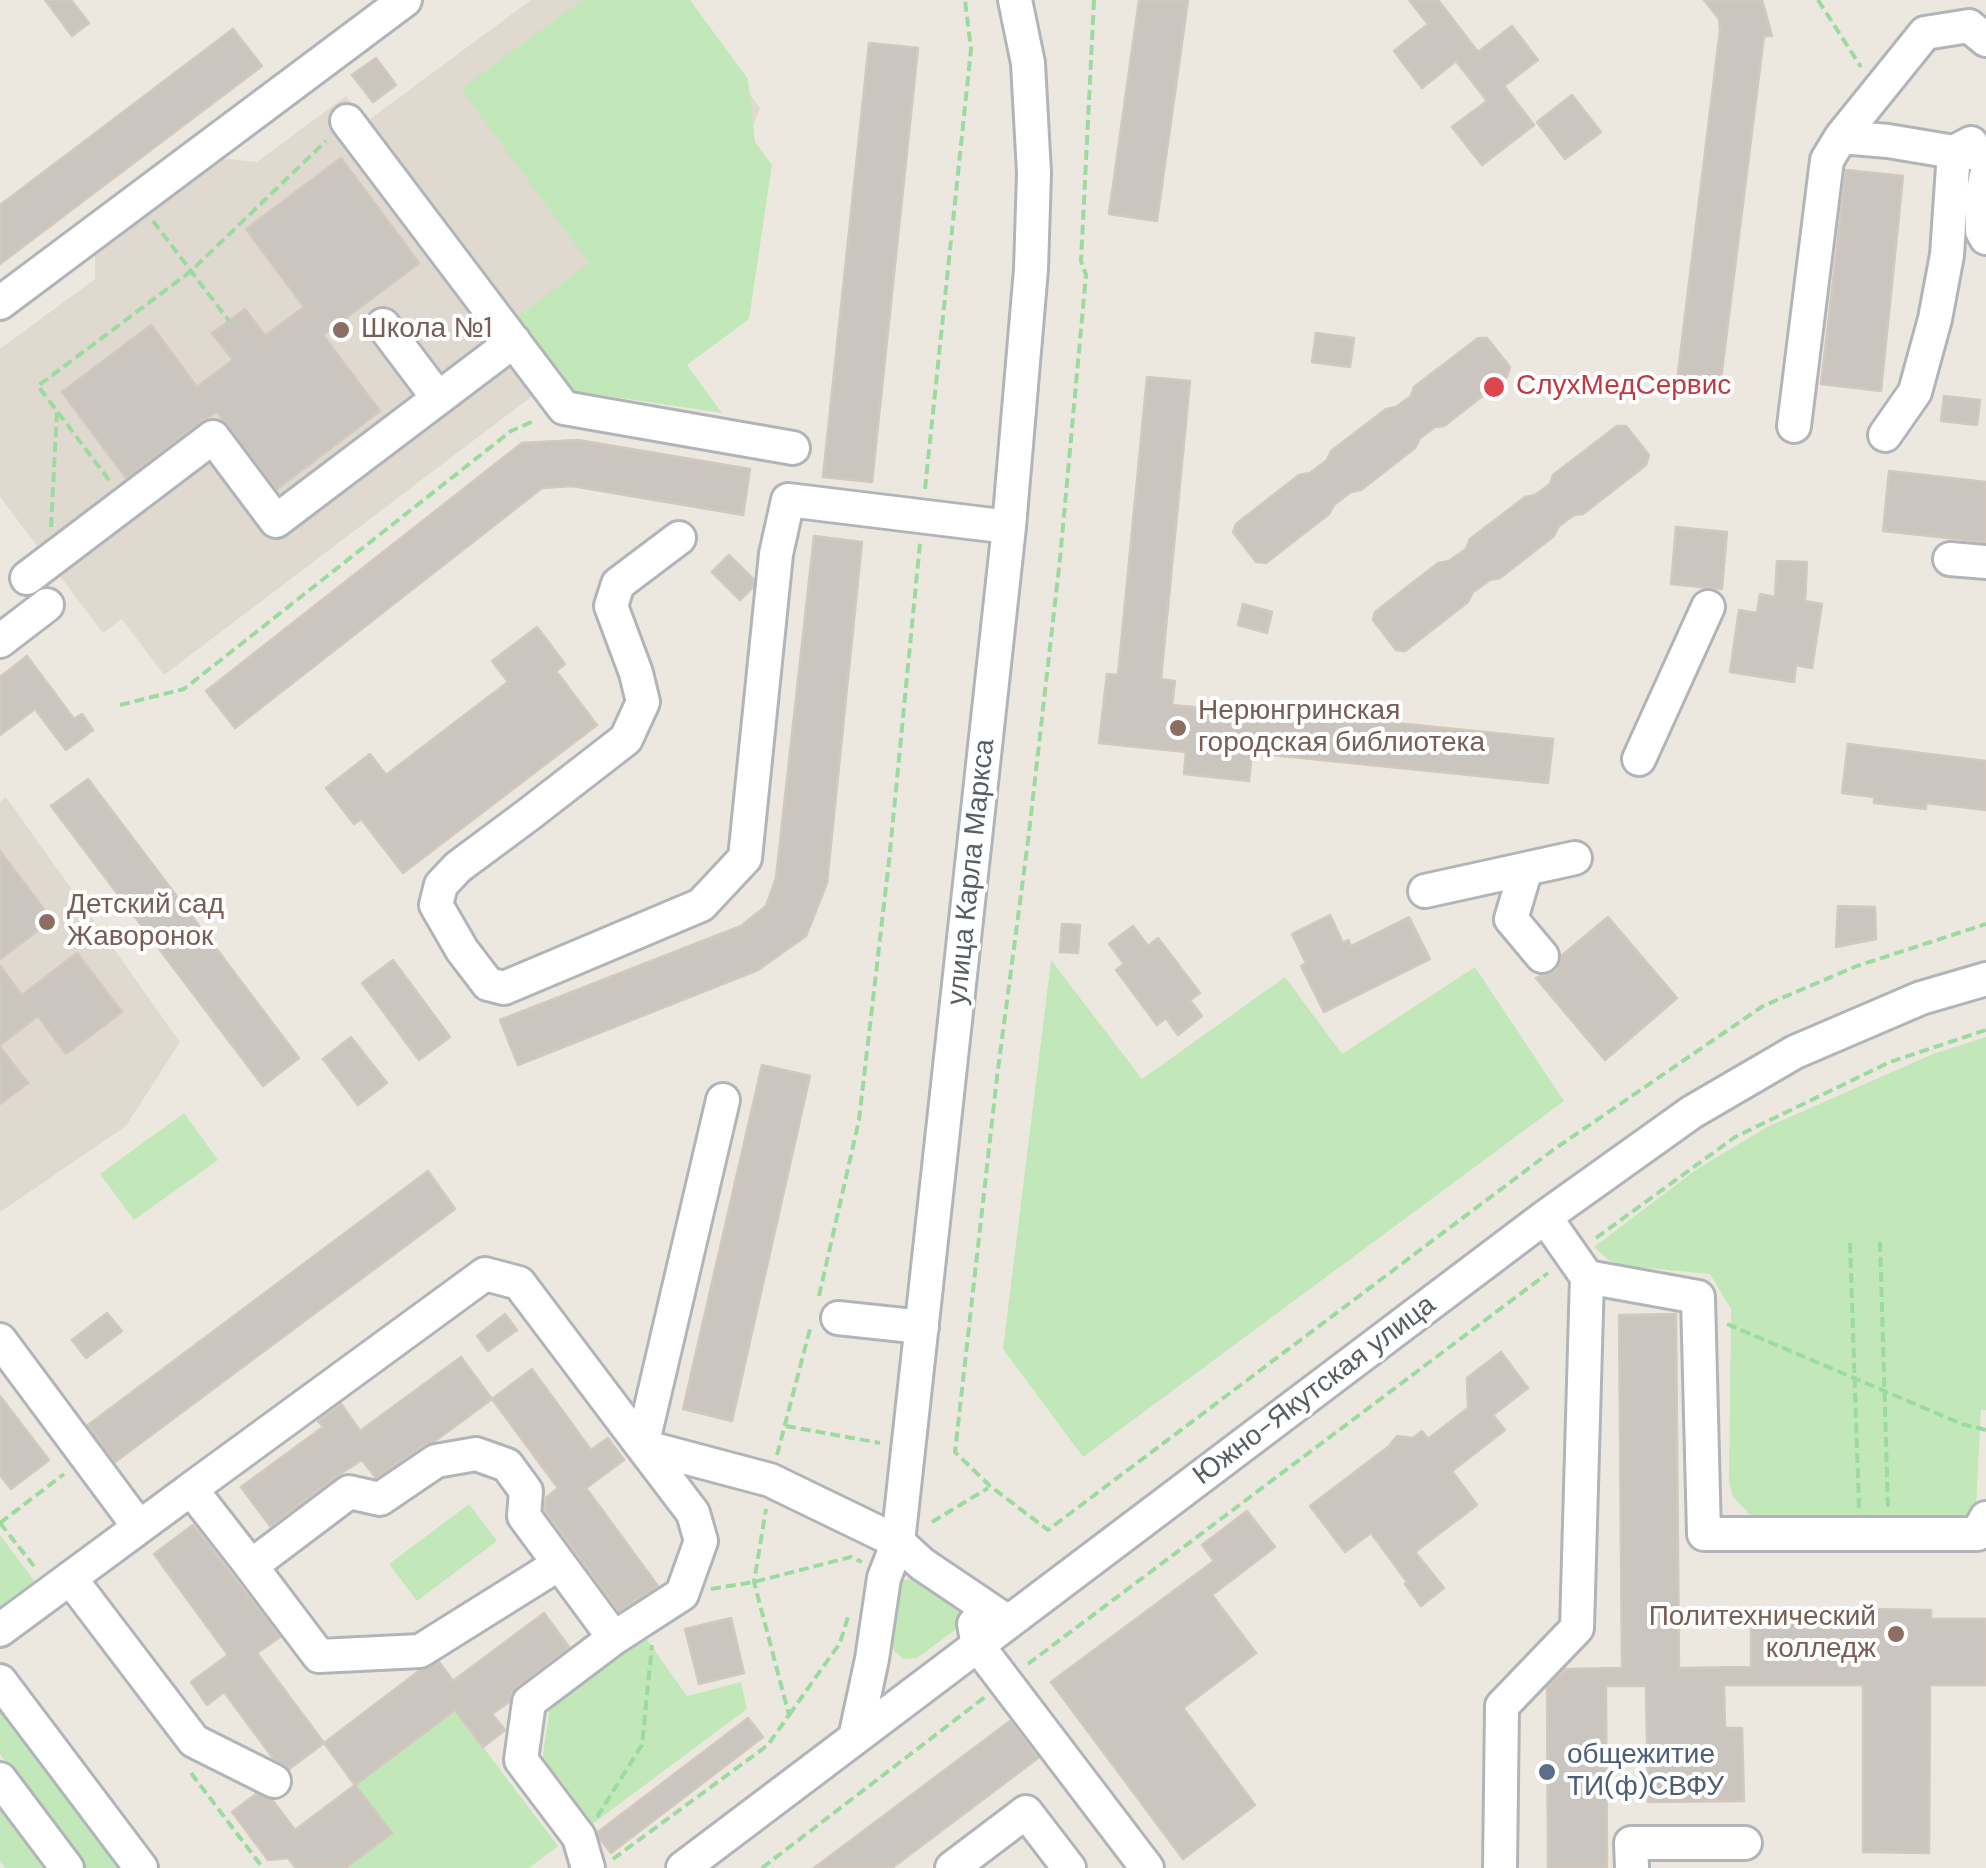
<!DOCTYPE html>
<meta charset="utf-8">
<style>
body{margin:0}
canvas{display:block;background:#ede8df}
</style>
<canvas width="1986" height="1868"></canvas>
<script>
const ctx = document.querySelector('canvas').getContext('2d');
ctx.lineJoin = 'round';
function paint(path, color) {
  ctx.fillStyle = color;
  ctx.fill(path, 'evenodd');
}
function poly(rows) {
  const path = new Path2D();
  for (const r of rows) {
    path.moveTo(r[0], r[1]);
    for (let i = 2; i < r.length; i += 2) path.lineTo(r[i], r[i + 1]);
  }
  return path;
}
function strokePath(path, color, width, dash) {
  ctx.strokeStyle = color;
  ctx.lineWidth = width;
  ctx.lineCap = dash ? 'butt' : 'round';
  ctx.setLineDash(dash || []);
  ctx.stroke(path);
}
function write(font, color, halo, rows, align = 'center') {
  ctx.font = font + ' "DM Sans",sans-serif';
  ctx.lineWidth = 8;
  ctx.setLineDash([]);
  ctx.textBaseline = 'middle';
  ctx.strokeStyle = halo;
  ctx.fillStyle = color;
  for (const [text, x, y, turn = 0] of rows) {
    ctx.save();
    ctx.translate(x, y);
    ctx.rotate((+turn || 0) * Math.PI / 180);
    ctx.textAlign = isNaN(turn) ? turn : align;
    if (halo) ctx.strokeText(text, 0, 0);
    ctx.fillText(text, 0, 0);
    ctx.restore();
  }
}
paint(poly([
 [531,0,681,0,760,108,681,310,560,375,164,675,122,619,103,633,0,497,0,349,95,279,95,251,219,158,257,162,346,96,366,122],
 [6,797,180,1042,126,1126,0,1212,0,802]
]), '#e0d9d0');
paint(poly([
 [582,0,690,0,748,79,755,142,772,165,749,319,687,365,722,413,574,391,517,317,589,263,461,89],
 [1051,960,1142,1079,1285,977,1342,1054,1475,967,1564,1101,1083,1457,1003,1349],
 [1986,1037,1986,1410,1981,1410,1976,1507,1969,1523,1766,1521,1749,1514,1733,1497,1729,1482,1731,1309,1710,1274,1625,1266,1610,1261,1594,1247,1697,1169,1767,1127,1933,1054],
 [184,1113,218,1160,134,1220,100,1174],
 [469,1504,497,1541,417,1601,389,1564],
 [0,1535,39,1587,0,1616],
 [916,1579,958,1605,963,1619,959,1627,917,1658,903,1659,894,1651,890,1639,896,1588,904,1580],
 [640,1630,687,1696,741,1682,747,1709,587,1828,541,1768,551,1699],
 [0,1701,125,1868,86,1868,0,1754],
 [455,1710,558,1846,529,1868,345,1868,391,1833,355,1785],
 [0,1804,48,1868,5,1868,0,1862]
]), '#c2e8b9');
const building = poly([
 [45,0,71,0,89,23,72,36,45,0],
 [1139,0,1188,0,1157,221,1109,214,1139,0],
 [1409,0,1438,0,1478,52,1512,26,1538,60,1504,86,1534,125,1482,165,1452,127,1487,101,1456,61,1422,88,1394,51,1428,24,1409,0],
 [1704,0,1762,0,1772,36,1764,36,1720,387,1677,381,1720,30,1719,19,1704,0],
 [233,29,262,66,0,264,0,205,233,29],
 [869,43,918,48,872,482,823,477,869,43],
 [376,58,396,85,373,102,352,75,376,58],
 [1572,95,1601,132,1565,159,1537,122,1572,95],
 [341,158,419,263,323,335,380,411,277,489,217,412,201,421,126,478,62,392,151,325,197,387,233,360,212,333,245,309,265,336,304,307,246,229,341,158],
 [1846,170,1903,176,1881,391,1821,384,1846,170],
 [1316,333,1354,338,1350,367,1312,362,1316,333],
 [1478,338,1487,338,1510,367,1507,377,1444,426,1435,427,1420,438,1415,448,1361,490,1351,492,1334,505,1329,514,1266,563,1256,562,1233,532,1236,524,1299,475,1310,473,1327,460,1331,451,1386,409,1396,407,1411,396,1414,387,1478,338],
 [1147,377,1190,381,1161,679,1175,681,1172,705,1257,713,1258,709,1553,739,1548,783,1252,753,1249,781,1184,774,1186,752,1099,743,1107,674,1118,675,1147,377],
 [1944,396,1980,400,1977,425,1941,421,1944,396],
 [1617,426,1626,426,1649,455,1646,465,1583,514,1574,515,1559,526,1554,536,1500,578,1490,580,1473,592,1468,602,1405,651,1396,650,1373,620,1375,612,1438,563,1449,561,1466,549,1470,539,1525,497,1535,495,1550,484,1553,475,1617,426],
 [578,440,750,469,743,515,572,486,542,488,235,728,206,691,522,443,578,440],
 [1889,471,1986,482,1986,542,1883,531,1889,471],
 [1676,527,1727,532,1722,589,1671,584,1676,527],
 [814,536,862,542,827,883,806,936,758,970,518,1065,500,1020,741,926,766,906,776,878,814,536],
 [729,555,753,579,753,587,740,600,712,572,729,555],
 [1777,561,1807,562,1805,601,1822,604,1812,668,1796,665,1794,682,1730,672,1739,610,1757,613,1760,594,1775,597,1777,561],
 [1243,604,1272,612,1267,633,1238,625,1243,604],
 [537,627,565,664,556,671,597,725,403,873,361,819,354,824,326,788,370,754,386,775,508,682,492,661,537,627],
 [27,656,74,719,82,714,93,730,66,750,35,709,0,735,0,677,27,656],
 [1848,744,1986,761,1986,810,1926,803,1926,809,1874,803,1874,797,1842,793,1848,744],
 [88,779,299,1058,263,1086,51,806,88,779],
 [0,851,52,920,0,959,0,851],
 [1838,906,1875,907,1876,939,1836,947,1838,906],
 [1330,915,1343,943,1348,940,1351,946,1409,917,1430,959,1324,1012,1301,966,1306,963,1292,934,1330,915],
 [1608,917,1677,998,1605,1060,1536,978,1556,971,1560,964,1561,956,1608,917],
 [1062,924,1080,925,1078,953,1060,952,1062,924],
 [1133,926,1148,946,1158,938,1200,993,1190,1000,1202,1016,1178,1035,1166,1018,1157,1025,1116,970,1124,964,1109,944,1133,926],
 [77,953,122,1012,66,1054,38,1016,0,1045,0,966,22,995,77,953],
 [393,960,450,1037,419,1060,362,983,393,960],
 [351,1037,387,1083,358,1105,323,1059,351,1037],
 [0,1047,28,1083,0,1104,0,1047],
 [762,1065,810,1076,732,1421,683,1409,762,1065],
 [428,1171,455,1209,115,1462,88,1425,428,1171],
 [107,1313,122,1331,86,1358,72,1340,107,1313],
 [505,1314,517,1330,488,1351,477,1336,505,1314],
 [1676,1314,1679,1668,1751,1667,1751,1617,1863,1618,1863,1609,1931,1610,1931,1619,1986,1619,1986,1685,1930,1685,1929,1853,1863,1852,1863,1685,1724,1685,1725,1728,1742,1728,1744,1801,1648,1802,1646,1686,1606,1686,1607,1868,1548,1868,1547,1688,1566,1669,1622,1668,1619,1315,1676,1314],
 [1501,1352,1528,1388,1493,1415,1505,1430,1452,1471,1477,1505,1415,1552,1444,1588,1421,1606,1405,1584,1407,1582,1371,1533,1345,1552,1310,1506,1388,1447,1397,1436,1413,1438,1422,1431,1428,1439,1468,1408,1467,1378,1501,1352],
 [461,1357,492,1399,435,1441,425,1444,376,1478,362,1460,337,1476,270,1526,241,1487,323,1427,318,1421,341,1404,360,1431,461,1357],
 [532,1369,591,1450,608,1438,624,1460,586,1488,658,1586,619,1611,545,1510,546,1498,558,1488,492,1399,532,1369],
 [0,1396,49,1460,11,1489,0,1475,0,1396],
 [1247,1511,1275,1547,1212,1595,1256,1653,1183,1708,1255,1805,1183,1859,1051,1682,1214,1561,1202,1545,1247,1511],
 [193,1525,280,1637,257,1653,324,1743,289,1769,273,1758,224,1692,207,1705,191,1682,228,1655,154,1554,193,1525],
 [544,1613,569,1647,517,1686,511,1693,509,1702,492,1714,505,1730,483,1747,455,1710,355,1785,324,1743,419,1671,439,1662,453,1681,544,1613],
 [731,1618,744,1673,699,1684,685,1629,731,1618],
 [748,1718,763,1737,611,1853,600,1839,598,1832,748,1718],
 [1010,1721,1038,1758,892,1868,814,1868,1010,1721],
 [355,1785,392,1833,345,1868,296,1868,288,1858,268,1860,232,1812,256,1794,273,1801,295,1830,355,1785]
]);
paint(building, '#cac5bf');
strokePath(building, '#d2c8bd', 2.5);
const minor = poly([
 [347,121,564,408,793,448],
 [1841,137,1925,33,1969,26,1986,40],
 [1986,176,1982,196,1982,231,1986,238],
 [0,303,405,0],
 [383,325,438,398],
 [1794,426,1827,160,1841,137,1888,141,1954,152,1986,154],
 [1885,435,1915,392,1935,319,1947,255,1954,152,1971,143],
 [679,538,618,584,611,606,636,673,643,702,626,739,528,815,458,867,441,885,436,905,462,950,488,984,504,988,701,905,745,858,776,554,788,500,1009,527],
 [1950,559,1986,562],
 [27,578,213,437,276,521,514,341],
 [0,641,47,605],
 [1639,759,1708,607],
 [1526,869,1511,919,1542,956],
 [1425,891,1575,858],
 [1587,1277,1698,1297,1704,1534,1977,1534,1986,1518],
 [838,1318,922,1327],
 [0,1340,139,1527],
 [191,1489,485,1274,519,1283,642,1446,770,1480,898,1542,922,1564,1008,1622],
 [251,1566,319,1656,420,1651,559,1564],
 [70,1578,194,1741,274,1781],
 [974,1624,978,1646,1147,1868],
 [0,1630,191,1489,251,1566,349,1492,380,1499,436,1461,476,1454,507,1465,526,1491,524,1516,614,1638,529,1702,521,1760,579,1837,588,1868],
 [614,1638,682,1594,701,1541,693,1513,642,1446,723,1100],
 [0,1681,141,1868],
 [855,1738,872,1659,884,1578,898,1542,1009,527,1031,269,1034,173,1028,63,1015,0],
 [0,1779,67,1868],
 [683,1868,1545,1217,1692,1112,1795,1052,1921,998,1986,979],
 [952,1868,1026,1812,1069,1868],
 [1500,1868,1502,1706,1577,1628,1587,1277,1545,1217],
 [1632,1868,1631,1843,1745,1843]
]);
strokePath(minor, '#b1b5b9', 38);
strokePath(poly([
 [1094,0,1081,261,1086,275,1060,559,1028,841,997,1077,955,1452,990,1486,1048,1530,1553,1150,1763,1006,1857,966,1986,924],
 [1818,0,1861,67],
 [153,221,229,321],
 [109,480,38,386,191,271,326,141],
 [925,489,971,49,965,0],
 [51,527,57,411],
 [120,705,184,689,511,431,536,420],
 [1596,1238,1735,1137,1890,1062,1986,1030],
 [1880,1242,1888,1507],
 [1850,1243,1859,1508],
 [819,1296,859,1120,889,861,920,543],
 [1727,1324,1962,1424,1986,1430],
 [786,1426,880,1443],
 [777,1455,810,1329],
 [932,1522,988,1488],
 [0,1523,37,1570],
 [0,1523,64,1474],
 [711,1589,754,1582,851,1557,862,1562],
 [1028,1664,1548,1273],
 [789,1715,840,1643,848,1617],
 [191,1773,263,1868],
 [597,1817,642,1745,652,1645],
 [613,1859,768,1745,789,1715,754,1582,766,1509],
 [762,1868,985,1697]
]), '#9bdba0', 4, [10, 5]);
strokePath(minor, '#fff', 32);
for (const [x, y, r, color] of [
 [341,330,10,"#8d6e63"],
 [1494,387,12,"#e0444e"],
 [1178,728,10,"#8d6e63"],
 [47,922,10,"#8d6e63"],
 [1896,1634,10,"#8d6e63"],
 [1547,1772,10,"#5c6f8a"]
]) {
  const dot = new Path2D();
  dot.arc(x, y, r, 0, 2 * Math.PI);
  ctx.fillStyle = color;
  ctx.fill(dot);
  strokePath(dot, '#fff', 4);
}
write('28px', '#785e54', '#fff', [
 ["Школа №1",361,330],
 ["Нерюнгринская",1198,712],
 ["городская библиотека",1198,744],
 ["Детский сад",67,906],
 ["Жаворонок",67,938],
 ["Политехнический",1876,1618,"right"],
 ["колледж",1876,1650,"right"]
], 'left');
write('28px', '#be3a42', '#fff', [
 ["СлухМедСервис",1516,387]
], 'left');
write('28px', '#585f62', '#fff', [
 ["улица Карла Маркса",972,872,-84],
 ["Южно-Якутская улица",1315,1391,-37]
]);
write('28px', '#4e5e75', '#fff', [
 ["общежитие",1567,1756],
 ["ТИ(ф)СВФУ",1567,1788]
], 'left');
</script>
